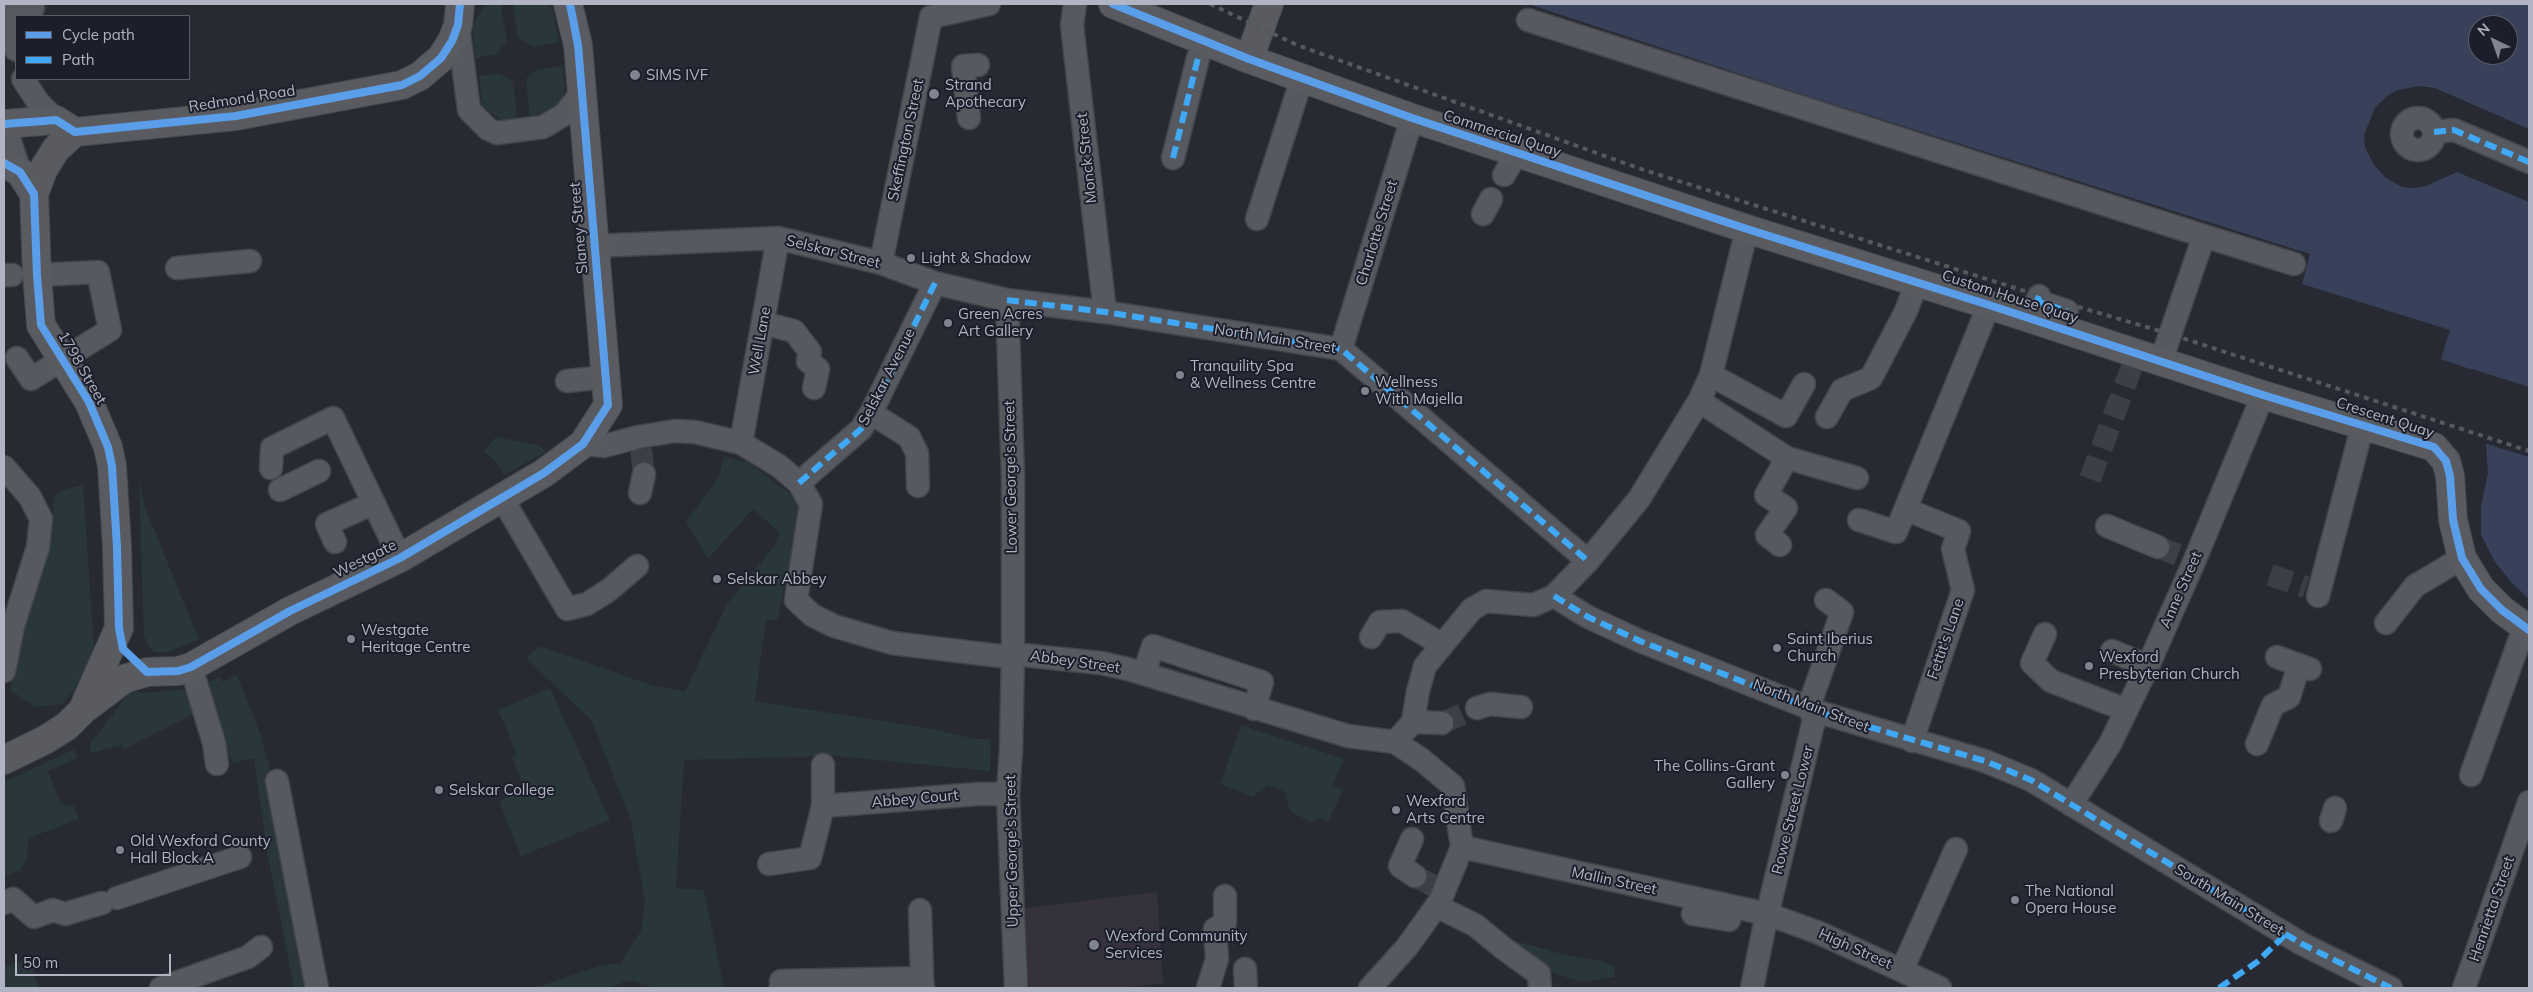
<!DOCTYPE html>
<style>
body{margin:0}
#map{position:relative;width:2533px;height:992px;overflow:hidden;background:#272a32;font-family:Mulish,sans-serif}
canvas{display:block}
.frame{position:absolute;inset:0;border:5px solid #b1b5c3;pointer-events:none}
.legend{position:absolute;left:15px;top:15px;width:175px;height:65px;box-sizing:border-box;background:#1c1f2b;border:1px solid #585b68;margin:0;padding:6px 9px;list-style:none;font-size:15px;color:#b1b5c3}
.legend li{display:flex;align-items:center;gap:10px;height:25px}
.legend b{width:25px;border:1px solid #585b68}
.north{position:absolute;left:2468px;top:15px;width:50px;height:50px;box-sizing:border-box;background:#1c1f2b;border:1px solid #585b68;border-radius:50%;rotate:318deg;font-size:14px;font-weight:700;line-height:20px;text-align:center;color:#b1b5c3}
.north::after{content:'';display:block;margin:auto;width:18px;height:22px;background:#818490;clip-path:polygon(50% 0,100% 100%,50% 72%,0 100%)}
.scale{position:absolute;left:15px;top:954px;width:156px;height:22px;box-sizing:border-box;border:2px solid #b1b5c3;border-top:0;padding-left:6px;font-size:15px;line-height:18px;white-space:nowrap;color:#b1b5c3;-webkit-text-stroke:4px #1c1f2b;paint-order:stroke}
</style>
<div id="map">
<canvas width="2533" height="992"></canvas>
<div class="frame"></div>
<ul class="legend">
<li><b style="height:6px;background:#5a9eea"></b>Cycle path</li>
<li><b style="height:6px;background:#3fa9f5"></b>Path</li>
</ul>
<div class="north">N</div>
<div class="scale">50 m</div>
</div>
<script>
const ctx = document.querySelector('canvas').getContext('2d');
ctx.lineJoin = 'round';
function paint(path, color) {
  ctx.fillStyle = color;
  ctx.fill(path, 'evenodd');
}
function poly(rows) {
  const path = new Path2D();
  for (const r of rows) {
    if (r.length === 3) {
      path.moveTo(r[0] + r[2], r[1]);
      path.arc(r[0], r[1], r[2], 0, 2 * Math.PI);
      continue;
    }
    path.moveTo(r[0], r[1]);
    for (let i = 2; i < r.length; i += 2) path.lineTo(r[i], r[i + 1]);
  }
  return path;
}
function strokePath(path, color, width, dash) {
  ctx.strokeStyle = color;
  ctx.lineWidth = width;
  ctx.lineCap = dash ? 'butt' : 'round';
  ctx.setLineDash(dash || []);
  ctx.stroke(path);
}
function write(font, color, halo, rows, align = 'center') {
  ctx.font = font + ' Mulish,sans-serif';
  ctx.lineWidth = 4;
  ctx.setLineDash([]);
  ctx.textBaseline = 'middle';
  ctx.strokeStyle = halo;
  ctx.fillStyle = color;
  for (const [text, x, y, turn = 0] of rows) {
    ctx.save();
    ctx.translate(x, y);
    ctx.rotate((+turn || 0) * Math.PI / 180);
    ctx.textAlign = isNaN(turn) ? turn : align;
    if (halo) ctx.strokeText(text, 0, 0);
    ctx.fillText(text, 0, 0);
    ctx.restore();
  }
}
paint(poly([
 [1157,892,1163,983,1123,988,1029,988,1025,908]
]), '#35323d');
paint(poly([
 [486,4,501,4,507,41,497,54,476,58,472,26],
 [513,4,548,4,553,12,559,42,534,47,518,38],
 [563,66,565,89,562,99,550,111,530,116,526,79,536,70],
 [500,73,513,82,517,118,501,120,482,106,479,76],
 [496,437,539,445,546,452,504,475,496,462,484,451],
 [724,456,744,463,746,460,799,501,801,512,777,621,766,619,755,701,933,729,975,739,991,739,990,771,836,756,684,760,676,888,704,890,724,988,656,988,630,980,608,988,535,988,599,966,622,963,625,954,641,931,645,903,631,821,592,721,526,658,540,646,654,686,685,691,727,604,776,544,779,532,753,509,708,559,686,522,719,477],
 [139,481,145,507,199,640,165,653,155,652,149,648,144,636],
 [83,485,94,647,84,673,74,691,62,704,35,707,10,690,16,659,53,525,53,498,63,490],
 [237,675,260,733,273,779,310,988,294,988,267,852,254,758,233,763,222,740,207,683,220,677,223,682],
 [550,688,610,820,521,856,499,801,525,789,512,757,517,754,498,710],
 [182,689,194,700,200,711,124,749,122,745,91,753,89,745,127,696,132,691,143,693],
 [1241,725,1344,759,1333,785,1343,790,1328,822,1320,818,1312,823,1290,811,1285,792,1267,785,1253,797,1220,784],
 [74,749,77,758,48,771,60,802,66,806,74,805,79,819,29,838,27,858,21,870,4,876,4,782],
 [1515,941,1566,955,1601,961,1615,967,1614,977,1582,982,1552,973,1535,962],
 [30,958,39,988,4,988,4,967]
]), '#29363a');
paint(poly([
 [1528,4,2529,4,2529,129,2435,88,2419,86,2398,90,2387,96,2375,108,2364,135,2365,147,2374,165,2386,178,2402,187,2415,188,2426,186,2457,172,2529,202,2529,599,2512,583,2495,562,2481,535,2481,507,2488,473,2481,373,2441,359,2450,330,2302,284,2310,254,1795,92],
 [2478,25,2508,25,2508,55,2478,55]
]), '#384159');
paint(poly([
 [2472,369,2529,387,2529,457,2484,443,2479,375,2471,371]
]), '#272a32');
strokePath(poly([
 [641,449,644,474],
 [2090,479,2137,353],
 [2158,547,2178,555],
 [2270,575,2306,587],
 [1442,723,1477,708],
 [1415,876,1444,892]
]), '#3c3f48', 22, [22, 11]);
const minor = poly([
 [1075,4,1072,25,1105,312],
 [10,11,16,50],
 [4,13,33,8],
 [1528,20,2204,236],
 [458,25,469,110,488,129,497,133,543,127,565,114,582,92],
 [23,79,38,102,56,120],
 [2418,134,16],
 [969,118,963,66,978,65],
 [4,124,20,172],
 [2434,132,2454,130,2529,162],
 [1173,158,1198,58],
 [1504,175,1517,153],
 [1483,214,1491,199],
 [1257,219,1302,78],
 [594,246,778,238,881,263,935,283,1007,300,1105,312,1341,349,1588,561],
 [881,263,931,17,989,4],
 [177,268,250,261],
 [4,275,12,275],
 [2039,296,2037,301,2067,311],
 [1007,300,1013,477,1013,654,1011,750,1008,794,1016,988],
 [763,323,794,331,810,352,808,361,818,369,814,388],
 [1341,349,1412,118],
 [17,358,31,379,110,330,98,272,37,275],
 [2161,361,2204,236,2294,264],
 [1711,375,1786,416,1804,384],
 [567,381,605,377],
 [1699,401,1787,458,1857,478],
 [871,413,909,437,917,453,918,486],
 [1827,417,1842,390,1871,378,1906,311,1917,282],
 [741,443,778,238],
 [583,444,604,446,638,437,675,431,695,432,741,443,779,466,799,483,811,504,796,600,812,615,834,626,892,643,1000,656,1013,654,1101,663,1128,669,1348,736,1395,742,1422,760,1453,786,1462,847,1440,901,1407,947,1370,988],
 [4,467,30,497,41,519,38,547,13,626,4,671],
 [271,468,272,448,333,418,400,558],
 [799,483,861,429,871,413,935,283],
 [280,490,319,471],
 [640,493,644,474],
 [502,498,567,609,587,604,609,590,637,566],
 [1910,511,1959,531,1953,549,1963,590,1912,741],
 [1859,520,1896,532,1989,305],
 [2107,526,2158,547],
 [335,542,327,524,374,503],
 [1780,545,1767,535,1786,508,1766,495,1787,458],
 [1554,596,1588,617,1640,641,1822,713,1985,761,2031,780,2302,944,2391,988],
 [2318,596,2363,424],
 [2386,623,2415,586,2462,558],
 [2045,634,2032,663,2051,681,2126,710],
 [1371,637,1380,622,1402,621,1441,644],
 [2112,651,2148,666],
 [2277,657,2310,669],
 [191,667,214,743,217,764],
 [1144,674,1153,646,1262,682,1254,709],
 [1809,706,1842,612,1826,600],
 [1477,708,1490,704,1521,707],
 [1413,722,1442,723],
 [1395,742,1413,722,1418,691,1425,666,1472,609,1486,601,1533,605,1554,596,1588,561,1639,499,1699,401,1711,375,1747,229],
 [2257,744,2273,705,2289,697,2299,665],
 [2471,775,2524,628],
 [277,781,317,988],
 [2071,805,2110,744,2148,666,2194,562,2263,395],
 [823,806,823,765],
 [2331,821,2335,808],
 [1412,839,1400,866,1415,876],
 [1462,847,1767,914,1817,932,1940,988],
 [769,864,810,858,823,806,978,794,1008,794],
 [117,898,240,857],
 [4,903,13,899,34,917,53,910,65,914,102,903],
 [1436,906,1475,925,1503,948,1539,974,1540,988],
 [920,910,922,978],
 [1693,914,1729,920],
 [1245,969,1246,988],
 [1902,970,1956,849],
 [161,988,248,957,261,947],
 [781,988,781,981,922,978,923,988],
 [1208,988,1217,959,1215,929,1225,923,1225,896],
 [1752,988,1764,928,1814,720,1809,706],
 [2464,988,2529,802]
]);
const major = poly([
 [1113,4,1249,59,1412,118,1747,229,1989,305,2263,395,2434,447,2446,461,2450,476,2453,520,2462,558,2481,589,2502,610,2529,630],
 [1249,59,1269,4],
 [4,124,56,120,75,132,236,116,402,85,420,76,441,58,452,41,458,25,460,4],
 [75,132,56,149,43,170,34,194,37,275,41,325,89,402,108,447,112,466,117,547,119,628,84,707],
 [4,163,20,172,34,194],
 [4,760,45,740,67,726,84,709,124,679,147,672,178,671,191,667,290,611,400,558,544,473,583,444,608,405,578,45,568,4]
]);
strokePath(minor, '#43454b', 25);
strokePath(major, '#45474f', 30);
strokePath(minor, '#575960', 22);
strokePath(major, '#595b61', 28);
strokePath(poly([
 [1210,4,1297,45,1641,169,2018,289,2170,334,2529,451]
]), '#56585e', 4, [5, 5]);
strokePath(poly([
 [2434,132,2454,130,2529,162],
 [1173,158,1198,58],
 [2039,296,2037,301,2067,311],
 [1007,300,1105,312,1341,349,1588,561],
 [799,483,861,429,871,413,935,283],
 [1554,596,1588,617,1640,641,1822,713,1985,761,2031,780,2302,944,2391,988],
 [2219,988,2257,962,2286,934]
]), '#3fa9f5', 6, [12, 6]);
strokePath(poly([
 [1113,4,1249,59,1412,118,1747,229,1989,305,2263,395,2434,447,2446,461,2450,476,2453,520,2462,558,2481,589,2502,610,2529,630],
 [4,124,56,120,75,132,236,116,402,85,420,76,441,58,452,41,458,25,460,4],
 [4,163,20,172,34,194,37,275,41,325,89,402,108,447,112,466,117,547,119,628,123,649,147,672,178,671,191,667,290,611,400,558,544,473,583,444,608,405,578,45,570,4]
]), '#5a9eea', 8);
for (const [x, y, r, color] of [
 [635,75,6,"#818490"],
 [934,94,6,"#818490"],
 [911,258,5,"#818490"],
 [948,323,5,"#818490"],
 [1180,375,5,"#818490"],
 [1365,391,5,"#818490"],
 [717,579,5,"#818490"],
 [351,639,5,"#818490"],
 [1777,648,5,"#818490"],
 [2089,666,5,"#818490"],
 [1785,775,5,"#818490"],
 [439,790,5,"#818490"],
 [1396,810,5,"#818490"],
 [120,850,5,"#818490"],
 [2015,900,5,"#818490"],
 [1094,945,6,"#818490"]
]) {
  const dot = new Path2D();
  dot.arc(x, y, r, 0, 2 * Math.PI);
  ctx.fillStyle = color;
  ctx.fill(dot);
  strokePath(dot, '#1c1f2b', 2);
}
write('15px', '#b1b5c3', '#1c1f2b', [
 ["SIMS IVF",646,75],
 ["Strand",945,85],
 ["Apothecary",945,102],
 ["Light & Shadow",921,258],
 ["Green Acres",958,314],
 ["Art Gallery",958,331],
 ["Tranquility Spa",1190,366],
 ["& Wellness Centre",1190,383],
 ["Wellness",1375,382],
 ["With Majella",1375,399],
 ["Selskar Abbey",727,579],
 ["Westgate",361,630],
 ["Heritage Centre",361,647],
 ["Saint Iberius",1787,639],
 ["Church",1787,656],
 ["Wexford",2099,657],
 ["Presbyterian Church",2099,674],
 ["The Collins-Grant",1775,766,"right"],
 ["Gallery",1775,783,"right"],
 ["Selskar College",449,790],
 ["Wexford",1406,801],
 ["Arts Centre",1406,818],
 ["Old Wexford County",130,841],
 ["Hall Block A",130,858],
 ["The National",2025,891],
 ["Opera House",2025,908],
 ["Wexford Community",1105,936],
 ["Services",1105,953]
], 'left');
write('15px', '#b1b5c3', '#1c1f2b', [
 ["Redmond Road",242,99,-9],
 ["Commercial Quay",1502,134,18],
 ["Skeffington Street",906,140,-78],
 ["Monck Street",1087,158,-96],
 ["Slaney Street",579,228,-95],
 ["Charlotte Street",1377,233,-73],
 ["Selskar Street",833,252,14],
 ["Custom House Quay",2010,297,18],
 ["North Main Street",1275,339,9],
 ["Well Lane",760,341,-80],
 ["1798 Street",82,368,60],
 ["Selskar Avenue",887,377,-63],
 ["Crescent Quay",2385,418,18],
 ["Lower George's Street",1011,477,-91],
 ["Westgate",365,559,-26],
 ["Anne Street",2181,590,-66],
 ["Fettit's Lane",1946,639,-71],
 ["Abbey Street",1075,662,8],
 ["North Main Street",1811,706,21],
 ["Abbey Court",915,799,-5],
 ["Rowe Street Lower",1793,810,-76],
 ["Upper George's Street",1012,851,-91],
 ["Mallin Street",1614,881,12],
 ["South Main Street",2229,900,31],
 ["Henrietta Street",2492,909,-71],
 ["High Street",1855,949,24]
]);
</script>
